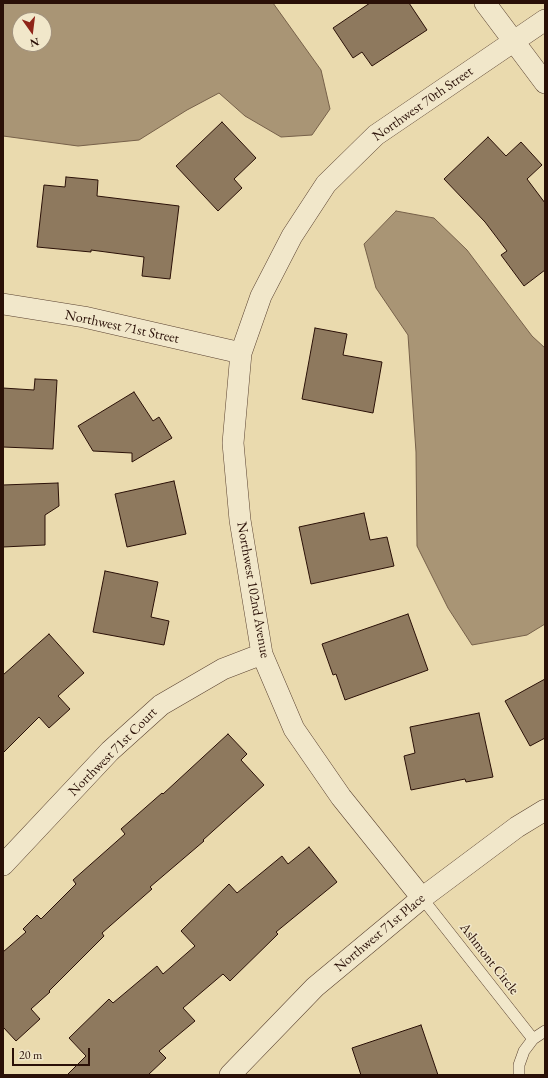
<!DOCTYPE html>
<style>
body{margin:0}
#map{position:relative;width:548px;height:1078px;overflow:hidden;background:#eadaae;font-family:"EB Garamond",serif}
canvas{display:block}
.frame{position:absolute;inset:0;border:4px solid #2a1007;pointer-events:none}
.north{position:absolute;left:12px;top:12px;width:40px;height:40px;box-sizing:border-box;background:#f1e7ca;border:1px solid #a1917c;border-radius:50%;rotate:166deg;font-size:11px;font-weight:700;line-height:16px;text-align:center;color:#2a1007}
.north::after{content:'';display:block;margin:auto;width:14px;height:18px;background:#8f2418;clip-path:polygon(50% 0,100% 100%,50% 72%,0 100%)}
.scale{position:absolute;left:12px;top:1048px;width:78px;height:18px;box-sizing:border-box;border:2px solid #2a1007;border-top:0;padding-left:5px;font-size:12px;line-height:14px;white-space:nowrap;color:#2a1007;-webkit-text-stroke:3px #f1e7ca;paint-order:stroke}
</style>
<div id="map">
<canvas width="548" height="1078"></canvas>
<div class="frame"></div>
<div class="north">N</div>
<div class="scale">20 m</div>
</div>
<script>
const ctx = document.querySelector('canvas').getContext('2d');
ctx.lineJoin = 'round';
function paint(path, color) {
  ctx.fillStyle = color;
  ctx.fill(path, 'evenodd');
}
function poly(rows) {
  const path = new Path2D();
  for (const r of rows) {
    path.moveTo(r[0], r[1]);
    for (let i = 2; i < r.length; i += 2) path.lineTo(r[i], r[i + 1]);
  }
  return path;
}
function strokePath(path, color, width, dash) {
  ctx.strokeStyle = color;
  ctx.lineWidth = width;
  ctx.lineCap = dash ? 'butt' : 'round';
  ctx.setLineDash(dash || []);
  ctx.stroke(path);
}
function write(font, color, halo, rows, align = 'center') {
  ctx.font = font + ' "EB Garamond",serif';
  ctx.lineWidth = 3;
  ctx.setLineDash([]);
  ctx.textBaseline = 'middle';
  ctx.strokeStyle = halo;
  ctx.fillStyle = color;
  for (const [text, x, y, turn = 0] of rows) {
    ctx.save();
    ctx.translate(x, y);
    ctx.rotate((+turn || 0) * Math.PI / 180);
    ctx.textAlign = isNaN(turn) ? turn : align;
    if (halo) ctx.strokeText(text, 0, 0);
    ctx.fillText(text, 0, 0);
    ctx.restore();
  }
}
const water = poly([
 [3,3,273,3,321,70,330,109,312,135,281,137,245,116,219,93,187,110,139,140,78,146,3,136,3,3],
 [20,20,44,20,44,44,20,44,20,20],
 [396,211,434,218,467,250,532,336,545,348,545,624,527,635,472,645,448,608,417,546,416,452,408,335,376,288,364,244,396,211]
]);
paint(water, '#a99575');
strokePath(water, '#766049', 1);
const building = poly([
 [370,3,409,3,427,30,372,66,362,52,353,58,333,28,370,3],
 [222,122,256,158,234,179,242,188,218,211,176,166,222,122],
 [488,137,506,156,521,142,542,165,527,179,545,203,545,270,524,286,501,255,507,251,485,222,444,179,488,137],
 [66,177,98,180,97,196,179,206,170,279,142,276,144,257,91,250,91,252,37,247,44,185,65,187,66,177],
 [315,328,347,334,343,355,382,362,373,413,302,399,315,328],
 [35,379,57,380,53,449,3,447,3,388,34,390,35,379],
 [134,392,153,421,159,417,172,438,132,462,132,453,93,451,78,426,134,392],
 [174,481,186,534,127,547,115,494,174,481],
 [58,483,59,506,45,515,45,545,3,547,3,485,58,483],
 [364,513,370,540,387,537,394,566,311,584,299,527,364,513],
 [105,571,158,582,151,617,169,621,164,645,93,632,105,571],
 [408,614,428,670,345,700,336,674,333,675,322,644,408,614],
 [49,634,84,673,58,696,70,709,49,728,39,717,3,753,3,675,49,634],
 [545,679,545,738,530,746,505,701,545,679],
 [479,713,493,777,466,782,465,779,411,790,404,756,415,753,410,727,479,713],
 [228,734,247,754,241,760,264,785,203,840,204,841,150,887,152,889,102,933,104,936,49,991,50,992,31,1009,40,1019,16,1041,3,1027,3,952,26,932,23,929,37,915,41,919,76,884,73,880,125,834,121,829,162,793,163,794,228,734],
 [309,847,337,882,276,932,278,934,230,981,223,974,183,1008,195,1021,159,1051,166,1058,148,1075,67,1075,86,1056,69,1038,109,999,113,1003,157,966,163,974,195,946,181,931,229,884,237,893,282,856,288,864,309,847],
 [421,1025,438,1075,361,1075,352,1048,421,1025]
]);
paint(building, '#8e795e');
strokePath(building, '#2a1007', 1);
const lane = poly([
 [422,898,533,1039],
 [519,1075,519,1065,524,1051,533,1039,545,1031]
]);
const street = poly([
 [485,3,545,83],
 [3,304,84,317,241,353],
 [3,865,110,751,161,705,223,669,262,654],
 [422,898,341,797,294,729,262,654,240,520,233,443,241,353,261,296,292,236,326,184,376,135,545,20],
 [230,1075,315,987,422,898,517,827,545,810]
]);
strokePath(lane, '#5a4231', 12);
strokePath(street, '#5a4231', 22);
strokePath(lane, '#f1e7ca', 11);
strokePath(street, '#f1e7ca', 21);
write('14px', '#2a1007', '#f1e7ca', [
 ["Northwest 70th Street",423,104,-35],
 ["Northwest 71st Street",122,327,12],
 ["Northwest 102nd Avenue",253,590,80],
 ["Northwest 71st Court",113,752,-45],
 ["Northwest 71st Place",380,933,-40],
 ["Ashmont Circle",489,959,52]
]);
</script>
